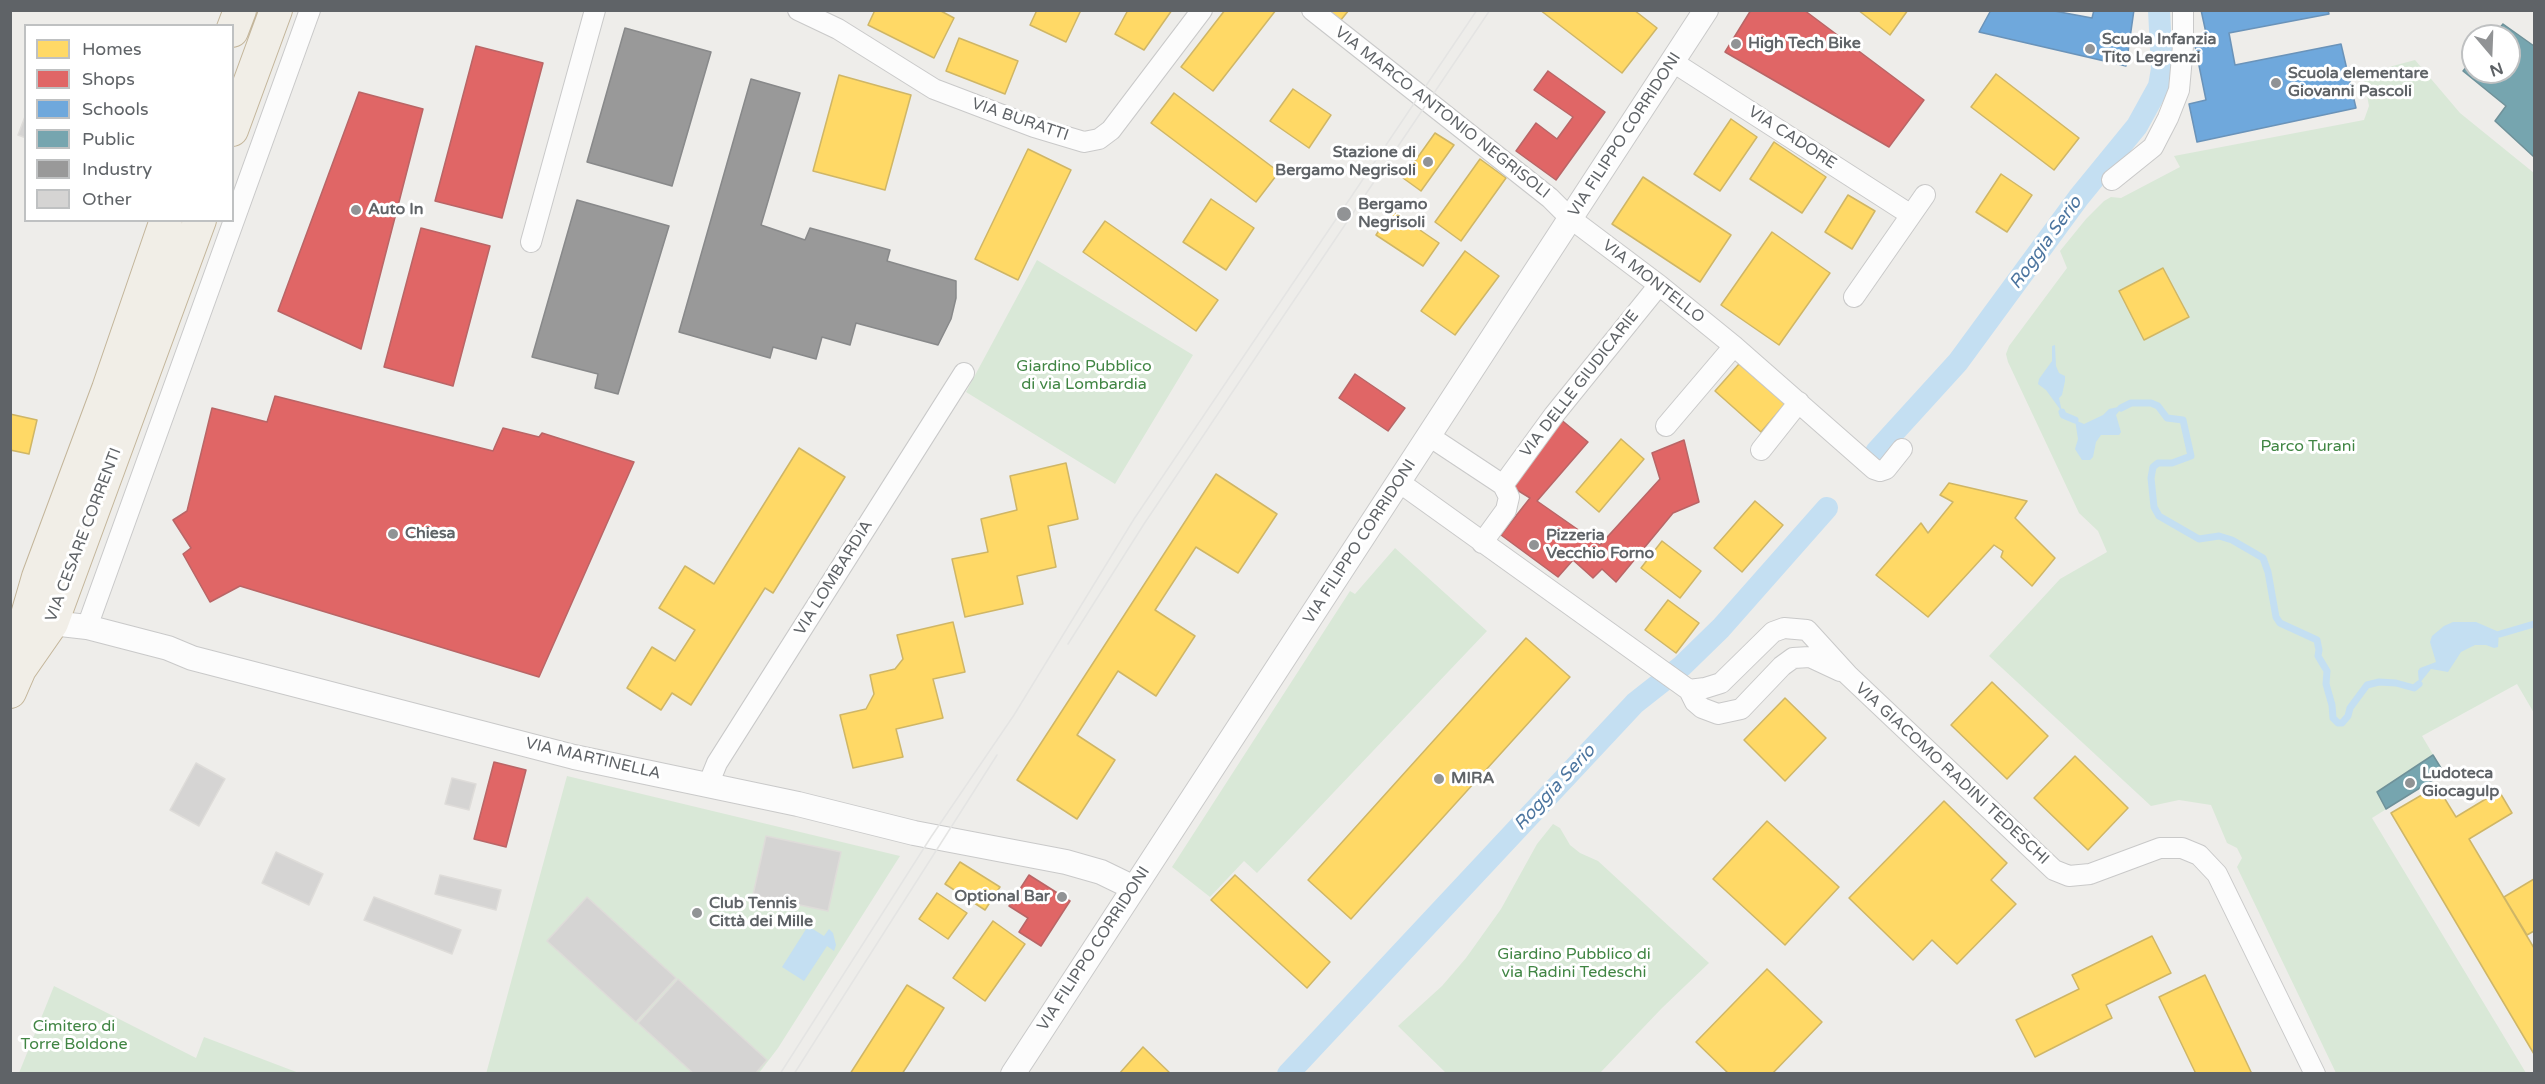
<!DOCTYPE html>
<meta charset="utf-8">
<style>
body{margin:0}
#map{position:relative;width:2545px;height:1084px;overflow:hidden;background:#eeedea;font-family:"Varela Round",sans-serif}
canvas{display:block}
.frame{position:absolute;inset:0;border:12px solid #5f6367;pointer-events:none}
.legend{position:absolute;left:24px;top:24px;width:210px;height:198px;box-sizing:border-box;background:#fff;border:2px solid #bfc1c2;margin:0;padding:8px 10px;list-style:none;font-size:18px;color:#5f6367}
.legend li{display:flex;align-items:center;gap:12px;height:30px}
.legend b{width:30px;border:2px solid #bfc1c2}
.north{position:absolute;left:2461px;top:24px;width:60px;height:60px;box-sizing:border-box;background:#fff;border:2px solid #bfc1c2;border-radius:50%;rotate:161deg;font-size:16px;font-weight:700;line-height:24px;text-align:center;color:#5f6367}
.north::after{content:'';display:block;margin:auto;width:21px;height:27px;background:#919395;clip-path:polygon(50% 0,100% 100%,50% 72%,0 100%)}
</style>
<div id="map">
<canvas width="2545" height="1084"></canvas>
<div class="frame"></div>
<ul class="legend">
<li><b style="height:16px;background:#ffd966"></b>Homes</li>
<li><b style="height:16px;background:#e06666"></b>Shops</li>
<li><b style="height:16px;background:#6fa8dc"></b>Schools</li>
<li><b style="height:16px;background:#76a5af"></b>Public</li>
<li><b style="height:16px;background:#999"></b>Industry</li>
<li><b style="height:16px;background:#d5d4d3"></b>Other</li>
</ul>
<div class="north">N</div>
</div>
<script>
const ctx = document.querySelector('canvas').getContext('2d');
ctx.lineJoin = 'round';
function paint(path, color) {
  ctx.fillStyle = color;
  ctx.fill(path, 'evenodd');
}
function poly(rows) {
  const path = new Path2D();
  for (const r of rows) {
    path.moveTo(r[0], r[1]);
    for (let i = 2; i < r.length; i += 2) path.lineTo(r[i], r[i + 1]);
  }
  return path;
}
function strokePath(path, color, width, dash) {
  ctx.strokeStyle = color;
  ctx.lineWidth = width;
  ctx.lineCap = dash ? 'butt' : 'round';
  ctx.setLineDash(dash || []);
  ctx.stroke(path);
}
function write(font, color, halo, rows, align = 'center') {
  ctx.font = font + ' "Varela Round",sans-serif';
  ctx.lineWidth = 6;
  ctx.setLineDash([]);
  ctx.textBaseline = 'middle';
  ctx.strokeStyle = halo;
  ctx.fillStyle = color;
  for (const [text, x, y, turn = 0] of rows) {
    ctx.save();
    ctx.translate(x, y);
    ctx.rotate((+turn || 0) * Math.PI / 180);
    ctx.textAlign = isNaN(turn) ? turn : align;
    if (halo) ctx.strokeText(text, 0, 0);
    ctx.fillText(text, 0, 0);
    ctx.restore();
  }
}
paint(poly([
 [2415,60,2460,113,2534,173,2534,713,2517,684,2422,736,2444,773,2372,818,2526,1073,2336,1073,2237,867,2242,858,2237,848,2227,843,2211,805,2179,800,2151,806,1989,656,2060,579,2107,552,2098,531,2079,513,2008,362,2006,354,2009,346,2067,268,2060,251,2086,219,2104,201,2111,197,2121,198,2180,167,2174,156,2364,120,2369,106,2363,74],
 [1037,260,1193,355,1115,484,966,392],
 [1395,548,1487,631,1257,873,1244,861,1210,897,1172,867,1350,591,1355,594],
 [567,776,900,856,778,1048,759,1073,486,1074],
 [1553,824,1560,828,1570,845,1580,853,1598,861,1709,963,1662,1008,1600,1073,1446,1073,1398,1026,1442,986,1466,958,1501,909,1537,844],
 [54,986,196,1058,204,1037,299,1073,19,1073]
]), '#d9e8d7');
paint(poly([
 [2055,345,2056,366,2059,373,2065,376,2065,381,2062,395,2059,398,2062,412,2046,390,2038,384,2039,379,2052,361,2052,346],
 [2118,407,2120,410,2116,415,2121,432,2119,435,2101,435,2096,442,2093,457,2090,460,2082,460,2075,449,2078,439,2075,420,2084,424,2103,415,2109,409],
 [2453,622,2476,622,2499,632,2498,647,2494,648,2486,645,2475,645,2461,652,2448,672,2431,669,2419,684,2418,671,2420,668,2436,662,2430,642,2432,636,2444,626],
 [808,926,824,936,829,929,833,933,836,945,834,951,827,946,804,981,782,967]
]), '#c4dff2');
const homes = poly([
 [875,10,939,10,954,18,934,58,868,25,875,10],
 [1037,10,1081,10,1066,42,1030,25,1037,10],
 [1128,10,1172,10,1144,50,1115,34,1128,10],
 [1225,10,1276,10,1213,91,1181,67,1225,10],
 [1318,10,1349,10,1336,26,1318,10],
 [1540,10,1634,10,1657,28,1622,73,1540,10],
 [1858,10,1908,10,1890,35,1858,10],
 [959,38,1018,61,1005,94,946,71,959,38],
 [1996,74,2079,138,2054,170,1971,107,1996,74],
 [839,75,911,95,885,190,813,171,839,75],
 [1293,89,1331,115,1309,148,1270,121,1293,89],
 [1174,93,1279,172,1256,202,1151,123,1174,93],
 [1731,119,1757,137,1720,191,1694,174,1731,119],
 [1435,133,1454,145,1421,191,1403,178,1435,133],
 [1774,142,1826,177,1802,213,1750,179,1774,142],
 [1028,149,1071,170,1018,280,975,259,1028,149],
 [1480,159,1506,178,1461,241,1435,222,1480,159],
 [2001,174,2032,195,2007,232,1976,212,2001,174],
 [1643,177,1731,235,1700,282,1612,224,1643,177],
 [1848,195,1875,211,1852,249,1825,232,1848,195],
 [1211,199,1254,228,1226,270,1183,242,1211,199],
 [1392,211,1439,243,1423,266,1376,235,1392,211],
 [1105,221,1218,300,1196,331,1083,252,1105,221],
 [1772,232,1830,273,1779,345,1721,305,1772,232],
 [1465,251,1499,276,1455,335,1421,311,1465,251],
 [2163,268,2189,317,2144,340,2119,291,2163,268],
 [1739,364,1785,404,1761,432,1715,391,1739,364],
 [10,414,37,420,29,454,10,450,10,414],
 [1621,439,1644,459,1599,512,1576,492,1621,439],
 [799,448,845,477,773,593,765,588,691,705,672,693,661,710,627,688,652,647,675,661,695,630,659,608,685,566,714,584,799,448],
 [1066,463,1078,519,1048,526,1056,567,1017,576,1023,604,965,617,952,559,988,552,981,519,1017,510,1010,476,1066,463],
 [1216,474,1277,514,1238,573,1196,547,1155,610,1195,636,1156,696,1118,671,1077,735,1115,760,1077,819,1017,780,1216,474],
 [1949,483,2027,501,2015,518,2055,558,2032,586,2001,557,2003,551,1994,545,1928,617,1876,575,1921,523,1928,533,1953,502,1940,495,1949,483],
 [1755,501,1783,525,1742,572,1714,548,1755,501],
 [1662,541,1701,571,1680,598,1641,568,1662,541],
 [1668,600,1699,623,1676,653,1645,630,1668,600],
 [953,622,965,672,933,679,943,718,896,729,903,757,853,768,840,715,866,709,874,694,870,675,895,669,903,659,897,635,953,622],
 [1526,638,1570,677,1351,919,1308,880,1526,638],
 [1992,682,2048,736,2007,779,1951,725,1992,682],
 [1785,698,1826,738,1785,781,1744,740,1785,698],
 [2075,756,2128,808,2088,850,2034,798,2075,756],
 [2437,786,2456,817,2499,791,2512,813,2469,839,2534,948,2534,1054,2391,813,2437,786],
 [1944,801,2007,863,1991,880,2016,904,1957,964,1932,940,1913,960,1849,898,1944,801],
 [1767,821,1839,887,1785,945,1713,879,1767,821],
 [960,862,1000,887,985,910,945,884,960,862],
 [1235,875,1330,962,1307,988,1211,900,1235,875],
 [2534,879,2534,931,2527,935,2504,897,2534,879],
 [937,893,967,913,948,939,919,919,937,893],
 [993,921,1025,944,985,1001,953,978,993,921],
 [2152,936,2171,973,2106,1005,2112,1018,2035,1057,2016,1020,2079,989,2072,975,2152,936],
 [1767,969,1822,1022,1772,1074,1729,1074,1696,1042,1767,969],
 [2205,975,2252,1074,2196,1074,2159,997,2205,975],
 [907,985,944,1008,902,1074,850,1074,907,985],
 [1143,1047,1171,1074,1119,1074,1143,1047]
]);
paint(homes, '#ffd966');
strokePath(homes, '#cfb666', 1.5);
const shops = poly([
 [1751,10,1804,10,1924,100,1889,147,1725,52,1751,10],
 [476,46,543,63,502,218,435,201,476,46],
 [1548,71,1605,112,1556,180,1516,151,1536,123,1557,139,1573,117,1534,90,1548,71],
 [359,92,423,109,361,349,278,311,359,92],
 [421,228,490,246,453,386,384,367,421,228],
 [1355,374,1405,408,1388,431,1339,398,1355,374],
 [275,396,493,451,503,428,539,437,542,433,634,462,539,677,240,586,210,602,183,554,191,548,173,520,187,511,212,408,267,422,275,396],
 [1559,418,1588,442,1537,501,1600,545,1660,479,1652,453,1684,440,1699,502,1673,513,1616,582,1602,569,1593,578,1573,560,1558,577,1501,535,1530,498,1509,485,1559,418],
 [494,762,526,770,506,847,474,839,494,762],
 [1029,875,1070,901,1041,946,1019,932,1028,918,1009,906,1029,875]
]);
paint(shops, '#e06666');
strokePath(shops, '#b96566', 1.5);
const schools = poly([
 [1991,10,2049,10,2092,18,2094,10,2134,10,2126,66,1979,32,1991,10],
 [2201,10,2328,10,2329,14,2229,33,2235,65,2341,44,2356,108,2197,142,2189,104,2206,100,2193,36,2206,33,2201,10]
]);
paint(schools, '#6fa8dc');
strokePath(schools, '#6a93b9', 1.5);
const public = poly([
 [2503,24,2534,46,2534,157,2495,121,2506,106,2463,71,2473,59,2473,72,2509,72,2509,36,2493,36,2503,24],
 [2433,755,2444,773,2386,809,2377,792,2433,755]
]);
paint(public, '#76a5af');
strokePath(public, '#6f9199', 1.5);
const industry = poly([
 [625,28,711,52,672,186,587,162,625,28],
 [751,79,800,93,761,225,805,240,810,228,890,250,887,261,956,281,956,298,951,319,938,345,856,323,850,345,822,337,816,359,773,347,770,358,679,332,751,79],
 [577,200,669,226,618,394,595,388,598,374,532,357,577,200]
]);
paint(industry, '#999');
strokePath(industry, '#88898a', 1.5);
strokePath(poly([
 [2121,408,2131,403,2151,403,2158,406,2167,418,2183,420,2191,456,2172,463,2158,463,2153,467,2151,478,2154,507,2159,516,2199,539,2219,536,2232,540,2263,558,2268,572,2276,617,2280,623,2317,640,2319,650,2318,656,2327,671,2326,684,2332,705,2333,718,2338,723,2342,723,2348,716,2350,708,2367,685,2379,682,2396,683,2414,688,2419,684],
 [2062,412,2063,415,2075,420],
 [2500,634,2534,624]
]), '#c4dff2', 7);
strokePath(poly([
 [1876,452,1958,362,2079,197,2137,126,2159,86,2162,69,2159,10],
 [1288,1074,1635,703,1682,666,1721,628,1827,508]
]), '#c4dff2', 22);
const building = poly([
 [26,114,26,138,18,135,26,114],
 [196,763,225,779,199,826,170,810,196,763],
 [452,778,476,784,469,810,445,804,452,778],
 [766,836,841,852,828,911,753,895,766,836],
 [276,852,323,874,309,905,262,883,276,852],
 [440,875,501,890,496,910,435,894,440,875],
 [374,897,461,930,452,954,364,920,374,897],
 [587,897,676,978,636,1022,547,941,587,897],
 [678,979,767,1060,755,1074,694,1074,638,1023,678,979]
]);
paint(building, '#d5d4d3');
strokePath(building, '#dedcd9', 1.5);
const minor = poly([
 [798,10,838,29,934,89,1034,127,1084,142,1099,139,1111,130,1202,10],
 [1312,10,1550,198,1570,218,1659,285,1734,346,1874,469,1880,471,1886,469,1902,449],
 [1673,62,1911,215],
 [2112,180,2153,147,2168,118,2179,90,2183,46,2183,10],
 [531,242,595,10],
 [1854,297,1925,195],
 [1666,426,1734,346],
 [1429,436,1503,485,1509,497,1506,510,1482,543],
 [1761,450,1799,402],
 [1399,482,1689,690],
 [1503,485,1554,415,1659,285],
 [87,627,310,10],
 [1689,690,1705,688,1721,683,1773,632,1784,628,1807,630,1848,675,2054,870,2069,876,2090,874,2160,848,2182,848,2199,855,2217,874,2315,1074],
 [1689,690,1695,702,1702,708,1718,714,1741,709,1782,666,1793,658,1810,657,1840,671],
 [708,785,717,763,964,373]
]);
const tertiary = poly([
 [52,623,87,627,168,648,192,658,574,757,798,804,914,833,1066,862,1101,872,1134,888],
 [1013,1074,1706,10]
]);
const trunk = poly([
 [232,31,240,10],
 [232,130,276,10],
 [20,666,27,615,38,577,108,389,166,220],
 [10,692,20,669,52,623,200,220]
]);
strokePath(minor, '#c9c9c9', 22);
strokePath(tertiary, '#c9c9c9', 26);
strokePath(trunk, '#c3b59a', 34);
strokePath(minor, '#fcfcfc', 20);
strokePath(tertiary, '#fcfcfc', 24);
strokePath(trunk, '#f1eee7', 32);
strokePath(poly([
 [1068,644,1144,524,1274,330,1490,10],
 [780,1074,931,837,1014,715,1134,519,1477,10],
 [794,1074,997,755]
]), '#e4e4e3', 1.5);
for (const [x, y, r, color] of [
 [1736,44,6,"#919395"],
 [2090,49,6,"#919395"],
 [2276,83,6,"#919395"],
 [1428,162,6,"#919395"],
 [356,210,6,"#919395"],
 [1344,214,8,"#919395"],
 [393,534,6,"#919395"],
 [1534,545,6,"#919395"],
 [1439,779,6,"#919395"],
 [2410,783,6,"#919395"],
 [1062,897,6,"#919395"],
 [697,913,6,"#919395"]
]) {
  const dot = new Path2D();
  dot.arc(x, y, r, 0, 2 * Math.PI);
  ctx.fillStyle = color;
  ctx.fill(dot);
  strokePath(dot, '#fff', 2);
}
write('bold 16px', '#5f6367', '#fff', [
 ["Scuola Infanzia",2102,40],
 ["Tito Legrenzi",2102,58],
 ["High Tech Bike",1748,44],
 ["Scuola elementare",2288,74],
 ["Giovanni Pascoli",2288,92],
 ["Stazione di",1416,153,"right"],
 ["Bergamo Negrisoli",1416,171,"right"],
 ["Bergamo",1358,205],
 ["Negrisoli",1358,223],
 ["Auto In",368,210],
 ["Chiesa",405,534],
 ["Pizzeria",1546,536],
 ["Vecchio Forno",1546,554],
 ["Ludoteca",2422,774],
 ["Giocagulp",2422,792],
 ["MIRA",1451,779],
 ["Optional Bar",1050,897,"right"],
 ["Club Tennis",709,904],
 ["Città dei Mille",709,922]
], 'left');
write('16px', '#5f6367', '#fff', [
 ["VIA MARCO ANTONIO NEGRISOLI",1442,113,38],
 ["VIA BURATTI",1020,120,19],
 ["VIA FILIPPO CORRIDONI",1625,135,-57],
 ["VIA CADORE",1792,138,33],
 ["VIA MONTELLO",1653,282,38],
 ["VIA DELLE GIUDICARIE",1580,384,-52],
 ["VIA CESARE CORRENTI",84,535,-69],
 ["VIA FILIPPO CORRIDONI",1360,542,-57],
 ["VIA LOMBARDIA",834,578,-58],
 ["VIA MARTINELLA",593,759,13],
 ["VIA GIACOMO RADINI TEDESCHI",1952,774,43],
 ["VIA FILIPPO CORRIDONI",1094,949,-57]
]);
write('16px', '#408543', '#fff', [
 ["Giardino Pubblico",1084,367],
 ["di via Lombardia",1084,385],
 ["Parco Turani",2308,447],
 ["Giardino Pubblico di",1574,955],
 ["via Radini Tedeschi",1574,973],
 ["Cimitero di",74,1027],
 ["Torre Boldone",74,1045]
]);
write('italic 18px', '#4c759f', '#fff', [
 ["Roggia Serio",2046,243,-54],
 ["Roggia Serio",1555,788,-47]
]);
</script>
